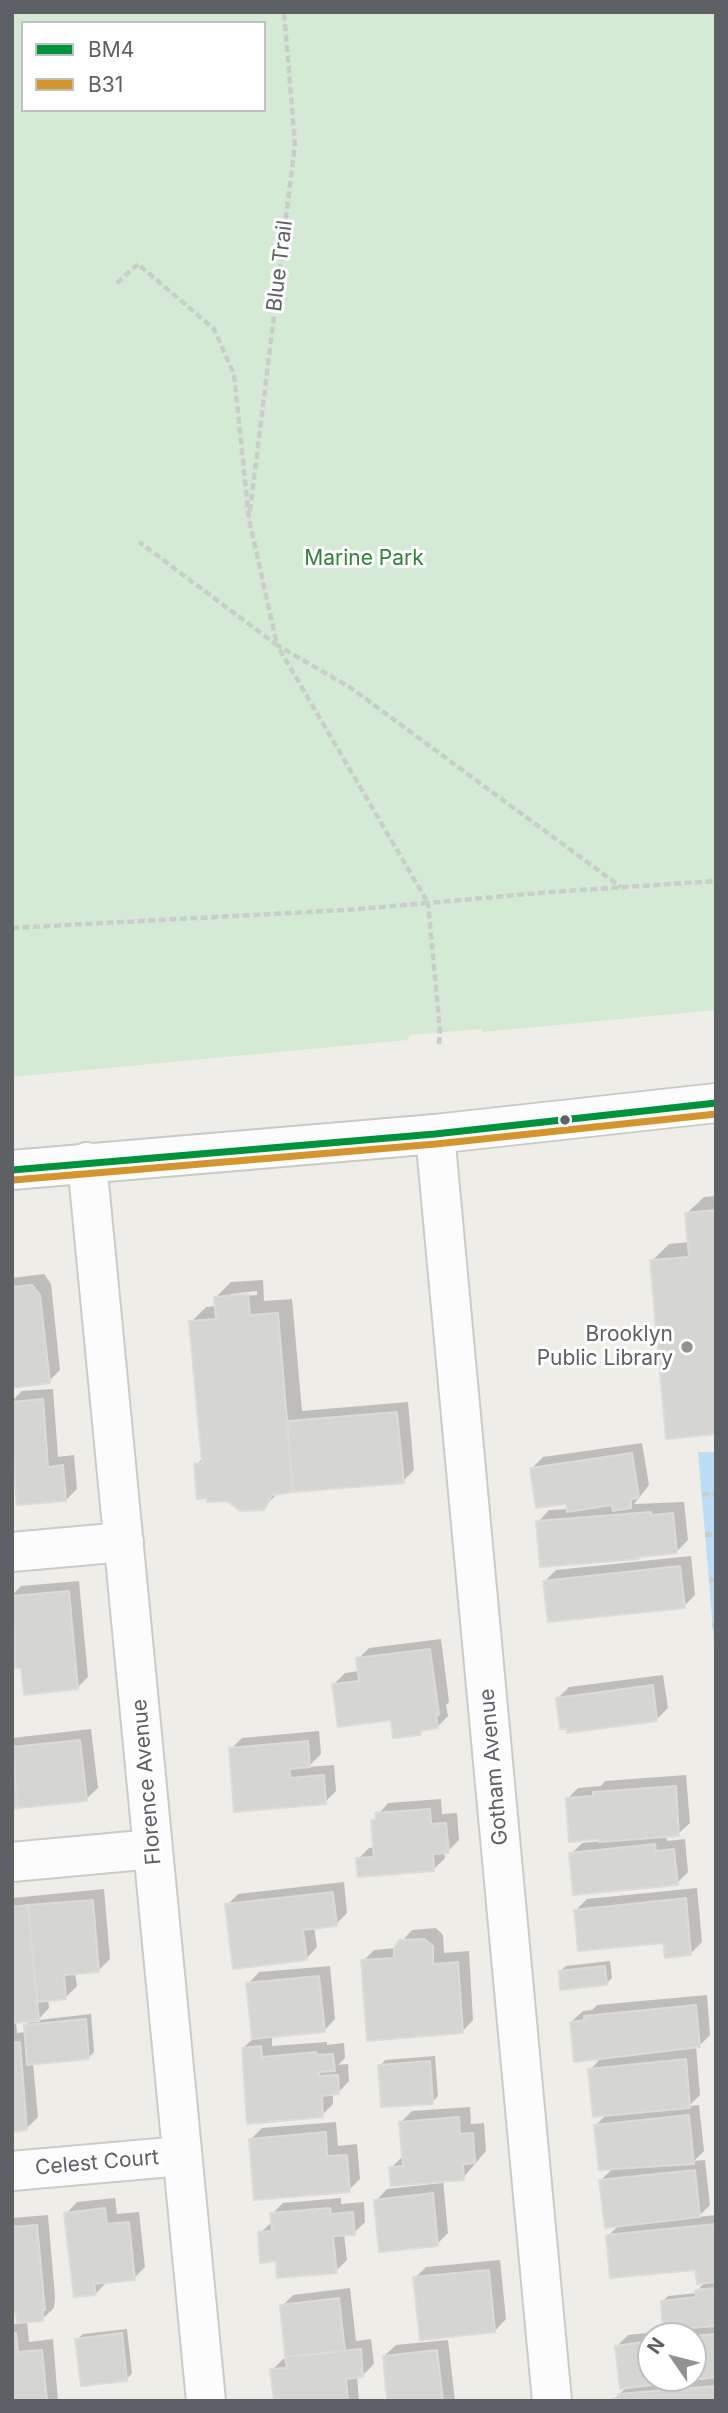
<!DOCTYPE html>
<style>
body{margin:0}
#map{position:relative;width:728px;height:2413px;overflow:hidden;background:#eeede8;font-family:Inter,sans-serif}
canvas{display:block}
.frame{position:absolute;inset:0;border:14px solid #5d6166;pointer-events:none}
.legend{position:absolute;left:21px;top:21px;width:245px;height:91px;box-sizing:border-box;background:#fff;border:2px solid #bec0c2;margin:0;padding:9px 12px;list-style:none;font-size:21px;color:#5d6166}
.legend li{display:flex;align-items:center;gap:14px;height:35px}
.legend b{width:35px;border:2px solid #bec0c2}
.north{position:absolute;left:637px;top:2322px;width:70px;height:70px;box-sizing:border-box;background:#fff;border:2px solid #bec0c2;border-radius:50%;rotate:305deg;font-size:19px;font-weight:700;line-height:28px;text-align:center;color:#5d6166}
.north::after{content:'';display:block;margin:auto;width:24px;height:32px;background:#909294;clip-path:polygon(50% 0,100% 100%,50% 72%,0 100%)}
</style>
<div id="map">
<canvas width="728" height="2413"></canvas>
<div class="frame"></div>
<ul class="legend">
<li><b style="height:9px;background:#00933c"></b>BM4</li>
<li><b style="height:9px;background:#d3952d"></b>B31</li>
</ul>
<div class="north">N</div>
</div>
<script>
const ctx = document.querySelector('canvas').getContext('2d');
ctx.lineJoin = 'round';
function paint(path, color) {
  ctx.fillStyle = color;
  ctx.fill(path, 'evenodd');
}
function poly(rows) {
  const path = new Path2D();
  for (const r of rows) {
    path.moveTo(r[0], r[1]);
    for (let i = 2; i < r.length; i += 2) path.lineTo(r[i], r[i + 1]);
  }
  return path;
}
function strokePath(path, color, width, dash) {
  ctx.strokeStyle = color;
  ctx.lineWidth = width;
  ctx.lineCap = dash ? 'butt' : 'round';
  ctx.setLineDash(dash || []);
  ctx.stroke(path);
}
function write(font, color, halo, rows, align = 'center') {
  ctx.font = font + ' Inter,sans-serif';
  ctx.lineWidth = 6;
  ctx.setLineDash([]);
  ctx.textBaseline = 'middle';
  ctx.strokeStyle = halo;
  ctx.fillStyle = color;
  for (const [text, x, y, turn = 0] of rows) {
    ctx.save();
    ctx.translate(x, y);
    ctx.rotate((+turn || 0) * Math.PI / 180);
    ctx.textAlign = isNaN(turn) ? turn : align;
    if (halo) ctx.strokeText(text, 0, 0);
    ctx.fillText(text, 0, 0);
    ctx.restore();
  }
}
paint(poly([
 [12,12,716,12,716,1010,483,1032,481,1029,410,1035,407,1040,12,1077],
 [23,23,264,23,264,110,23,110]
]), '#d5ead4');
paint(poly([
 [698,1452,716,1452,716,1670,709,1580]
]), '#bcdcf8');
paint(poly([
 [716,1196,716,1432,652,1261,669,1244,689,1242,686,1214,704,1197],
 [44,1274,51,1284,60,1370,49,1381,12,1386,12,1278],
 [263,1280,264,1301,292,1299,302,1411,408,1402,414,1470,403,1481,279,1492,263,1508,196,1465,203,1458,191,1322,206,1307,217,1306,216,1297,231,1282],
 [257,1291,257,1295,230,1297,230,1294],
 [53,1389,58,1457,74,1455,77,1489,66,1500,12,1420,12,1401,22,1391],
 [642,1443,649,1485,634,1504,684,1502,688,1540,677,1551,641,1555,638,1557,538,1522,549,1510,569,1509,568,1502,532,1468,543,1457],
 [691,1556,695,1595,684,1606,545,1581,556,1570],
 [79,1581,88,1677,77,1688,22,1666,16,1666,12,1595,21,1586],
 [441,1639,449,1702,446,1705,448,1716,437,1727,425,1728,420,1733,334,1684,345,1673,359,1671,358,1659,369,1648],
 [663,1675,668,1708,657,1719,558,1698,569,1687],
 [91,1729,98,1788,86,1799,12,1807,12,1738],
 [319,1731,321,1754,308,1767,334,1765,336,1791,325,1802,231,1749,242,1738],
 [686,1775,690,1823,678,1834,666,1835,667,1841,685,1839,688,1872,677,1883,571,1854,582,1843,602,1841,567,1799,578,1788,601,1786,605,1781],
 [441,1799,442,1814,457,1813,459,1840,448,1851,444,1852,445,1858,433,1870,358,1859,369,1848,375,1847,373,1821,388,1803],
 [344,1882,347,1913,336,1924,314,1927,317,1947,306,1959,227,1905,238,1894],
 [697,1888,702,1942,690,1954,665,1941,576,1910,587,1899],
 [104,1889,110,1959,99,1970,75,1972,77,1986,65,1998,48,1999,49,2008,38,2020,91,2014,94,2052,89,2057,33,2063,38,2117,27,2128,12,2130,12,1898],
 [31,2020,25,2026,26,2032,17,2033,16,2021],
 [436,1928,443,1935,444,1953,469,1951,473,2020,462,2032,363,1961,374,1950,396,1948,412,1930],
 [610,1961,612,1978,606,1984,560,1971,566,1966],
 [330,1966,335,2019,324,2031,272,2036,272,2046,327,2042,327,2045,344,2043,345,2058,338,2065,348,2064,349,2081,338,2093,333,2093,333,2104,322,2115,243,2048,253,2039,248,1984,259,1972],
 [707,1995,710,2035,699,2046,696,2046,700,2095,689,2106,699,2105,704,2151,694,2161,705,2160,710,2205,698,2217,716,2215,716,2401,614,2399,627,2387,617,2346,628,2335,665,2331,662,2302,668,2296,697,2293,697,2291,705,2282,696,2268,608,2236,619,2225,601,2180,614,2167,596,2125,607,2114,590,2070,603,2056,571,2022,583,2011,592,2010,597,2005],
 [651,2336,693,2336,693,2378,651,2378],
 [435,2056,438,2096,432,2102,380,2066,385,2060],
 [470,2107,471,2124,484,2123,486,2151,463,2178,443,2180,448,2233,437,2244,376,2201,387,2189,442,2183,442,2180,391,2168,402,2157,401,2122,412,2111],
 [336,2122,338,2146,357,2144,360,2179,349,2190,251,2139,262,2128],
 [115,2198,117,2214,139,2212,145,2267,134,2278,106,2283,95,2294,66,2214,77,2202],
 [341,2198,341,2204,364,2202,365,2222,354,2233,344,2234,347,2260,336,2271,277,2259,260,2233,273,2221,272,2214,283,2203],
 [48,2215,55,2297,54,2308,42,2319,27,2321,29,2342,53,2339,58,2401,12,2401,12,2324,19,2324,18,2311,12,2312,12,2218],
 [500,2260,506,2319,495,2331,415,2278,426,2267],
 [350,2288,356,2341,371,2339,374,2364,363,2375,357,2376,359,2401,276,2401,272,2370,283,2359,288,2358,282,2306,293,2295],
 [127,2329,132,2373,127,2379,77,2339,83,2334],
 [448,2340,455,2401,389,2401,384,2356,396,2345]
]), '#0003');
const building = poly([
 [716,1210,716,1434,666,1439,650,1260,689,1257,685,1213,716,1210],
 [32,1285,40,1295,50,1383,12,1388,12,1287,32,1285],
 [248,1294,250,1315,278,1313,293,1492,272,1495,264,1510,240,1511,227,1501,207,1502,207,1498,197,1499,194,1464,202,1463,189,1321,216,1319,214,1297,248,1294],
 [43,1399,48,1467,63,1465,66,1501,17,1505,12,1445,12,1402,43,1399],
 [397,1412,404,1483,293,1492,287,1421,397,1412],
 [632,1453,639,1498,631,1499,631,1508,613,1511,612,1505,567,1512,566,1504,536,1508,530,1468,632,1453],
 [651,1512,652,1515,673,1513,677,1553,638,1557,639,1559,540,1567,536,1521,651,1512],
 [680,1566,685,1608,548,1622,543,1581,680,1566],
 [69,1591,78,1689,24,1695,21,1668,15,1668,12,1596,69,1591],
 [430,1649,439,1715,436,1715,438,1728,420,1731,421,1735,393,1738,391,1720,338,1727,332,1684,359,1681,356,1658,430,1649],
 [653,1685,657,1721,567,1733,567,1729,560,1729,556,1698,653,1685],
 [80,1740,87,1801,18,1808,12,1747,80,1740],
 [308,1741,310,1767,290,1769,290,1778,324,1775,326,1804,234,1812,229,1748,308,1741],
 [12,1747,18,1808,12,1809,12,1747],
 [676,1786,679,1836,599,1842,599,1839,569,1842,566,1798,593,1796,593,1792,676,1786],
 [430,1809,431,1824,446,1823,449,1853,433,1854,434,1871,358,1877,356,1858,374,1857,371,1820,376,1820,375,1813,430,1809],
 [655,1844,656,1851,674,1849,678,1885,573,1895,569,1853,655,1844],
 [333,1892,337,1926,303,1930,307,1960,233,1969,225,1904,333,1892],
 [686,1898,691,1955,665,1958,663,1943,578,1951,574,1910,686,1898],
 [93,1900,99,1972,64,1975,66,1999,37,2002,28,1905,93,1900],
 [28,1905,39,2021,12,2023,12,1907,28,1905],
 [424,1939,433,1946,433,1964,458,1962,463,2033,367,2041,361,1960,394,1958,394,1948,399,1940,424,1939],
 [605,1966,607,1985,560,1990,559,1971,605,1966],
 [319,1976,325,2032,252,2039,246,1983,319,1976],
 [696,2005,700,2047,574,2062,570,2022,584,2020,584,2016,696,2005],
 [86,2019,89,2059,27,2065,24,2025,86,2019],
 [20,2042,27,2130,12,2132,12,2043,20,2042],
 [261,2046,262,2057,316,2052,317,2055,333,2054,335,2071,319,2072,319,2076,338,2075,339,2094,322,2096,323,2117,247,2124,242,2048,261,2046],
 [686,2059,690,2108,593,2117,588,2069,686,2059],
 [430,2061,433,2104,381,2107,378,2065,430,2061],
 [689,2115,694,2164,599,2170,594,2125,689,2115],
 [459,2117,460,2134,473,2133,475,2163,463,2164,464,2180,391,2186,389,2167,403,2166,399,2122,459,2117],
 [326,2132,327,2156,347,2155,350,2192,254,2200,249,2139,326,2132],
 [695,2170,700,2217,605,2228,599,2180,695,2170],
 [433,2193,438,2246,379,2252,374,2200,433,2193],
 [105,2208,107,2224,129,2222,135,2280,94,2284,96,2295,74,2297,64,2213,105,2208],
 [330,2208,331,2214,353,2212,355,2235,333,2236,337,2273,277,2278,276,2261,260,2263,258,2232,272,2231,270,2213,330,2208],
 [716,2224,716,2282,697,2284,695,2270,610,2278,606,2235,716,2224],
 [37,2225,45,2310,43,2310,43,2321,17,2323,16,2313,12,2314,12,2227,37,2225],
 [489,2270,495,2332,420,2340,413,2277,489,2270],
 [716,2288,716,2326,663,2330,661,2301,696,2297,695,2290,716,2288],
 [339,2298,345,2351,285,2357,280,2305,339,2298],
 [12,2333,16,2333,18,2352,42,2350,47,2401,12,2401,12,2333],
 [122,2333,127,2381,81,2386,75,2339,122,2333],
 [715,2334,716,2377,620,2389,615,2346,651,2341,651,2378,693,2378,693,2336,715,2334],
 [361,2349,363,2377,346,2379,348,2401,274,2401,270,2369,287,2368,285,2357,361,2349],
 [437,2350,443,2401,387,2401,383,2356,437,2350],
 [716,2386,716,2401,613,2401,612,2399,619,2398,618,2394,716,2386]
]);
paint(building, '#d5d5d2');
strokePath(building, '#dddbd7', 2);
const street = poly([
 [435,1134,552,2401],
 [87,1162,206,2401],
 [12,1552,124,1542],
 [12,1862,153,1849],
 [12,2171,182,2156]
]);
const secondary = poly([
 [12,1170,435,1134,716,1103]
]);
strokePath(street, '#cbcbca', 42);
strokePath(secondary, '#c9cac8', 42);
strokePath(poly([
 [117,283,138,264,214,329,234,374,249,519,277,645,139,542],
 [250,511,295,144,284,12],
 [12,928,345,910,428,903,277,645,351,688,621,887],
 [439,1044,440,1030,428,903,551,892,716,881],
 [702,1495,716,1493],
 [705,1535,716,1534],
 [709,1580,716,1579],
 [712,1625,716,1625]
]), '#c9cecb', 4.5, [7, 3.5]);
strokePath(street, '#fcfcfc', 38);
strokePath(secondary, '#fcfcfc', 38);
strokePath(poly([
 [12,1170,435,1134,716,1103]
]), '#00933c', 7);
strokePath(poly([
 [13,1180,436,1144,716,1114]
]), '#d3952d', 7);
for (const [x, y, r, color] of [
 [565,1120,6,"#5d6166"],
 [687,1347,7,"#909294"]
]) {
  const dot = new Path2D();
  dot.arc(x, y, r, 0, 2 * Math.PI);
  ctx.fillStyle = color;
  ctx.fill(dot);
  strokePath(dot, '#fff', 2.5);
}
write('21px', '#5d6166', '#fff', [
 ["Blue Trail",280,266,-83],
 ["Gotham Avenue",494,1767,-95],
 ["Florence Avenue",147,1782,-95],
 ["Celest Court",97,2163,-5]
]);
write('21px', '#308239', '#fff', [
 ["Marine Park",364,559]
]);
write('21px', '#5d6166', '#fff', [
 ["Brooklyn",673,1335],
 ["Public Library",673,1359]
], 'right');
</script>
